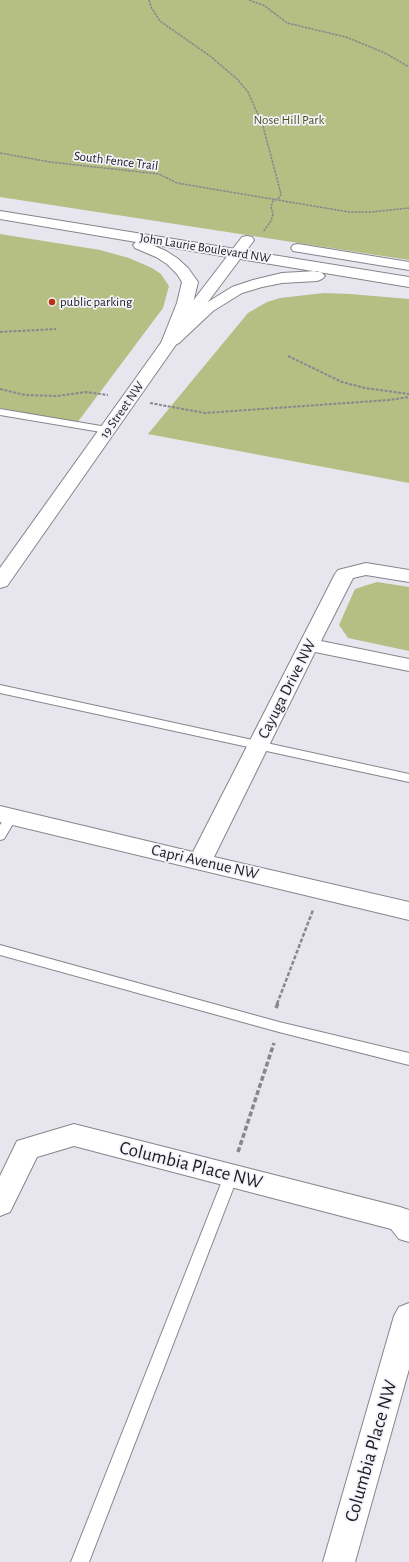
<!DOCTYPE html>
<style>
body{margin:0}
canvas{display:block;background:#e7e5ed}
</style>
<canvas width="409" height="1562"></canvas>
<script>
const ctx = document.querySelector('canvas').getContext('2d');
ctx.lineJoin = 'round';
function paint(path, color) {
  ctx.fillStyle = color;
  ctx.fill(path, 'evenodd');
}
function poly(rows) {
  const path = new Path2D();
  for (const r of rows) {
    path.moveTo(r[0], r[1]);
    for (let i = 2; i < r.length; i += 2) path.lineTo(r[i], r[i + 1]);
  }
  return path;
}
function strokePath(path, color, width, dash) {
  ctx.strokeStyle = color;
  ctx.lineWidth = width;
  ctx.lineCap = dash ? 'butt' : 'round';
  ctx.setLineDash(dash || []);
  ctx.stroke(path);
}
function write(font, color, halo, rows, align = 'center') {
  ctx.font = font + ' "Alegreya Sans",sans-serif';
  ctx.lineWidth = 3.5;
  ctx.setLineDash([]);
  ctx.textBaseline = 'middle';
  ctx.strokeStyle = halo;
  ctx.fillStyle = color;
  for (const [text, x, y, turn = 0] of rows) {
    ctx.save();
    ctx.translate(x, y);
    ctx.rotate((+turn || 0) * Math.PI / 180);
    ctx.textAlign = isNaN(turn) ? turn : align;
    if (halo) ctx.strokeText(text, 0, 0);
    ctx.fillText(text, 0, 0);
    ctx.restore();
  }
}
paint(poly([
 [0,0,409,0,409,260,0,197],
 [0,234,100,250,129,258,152,268,161,274,169,286,163,308,77,423,0,408],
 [324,293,350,294,409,299,409,483,148,434,248,313,267,302,280,298],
 [377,582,409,587,409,651,348,638,339,625,355,589]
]), '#b5be83');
const service = poly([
 [0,409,107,427,112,430,107,433,0,415,0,409],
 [0,685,409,774,409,782,0,693,0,685],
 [11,813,15,814,17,817,4,839,0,840,0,825,7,814,11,813],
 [0,945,279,1022,409,1053,409,1065,279,1032,0,955,0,945],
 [231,1170,236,1172,238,1176,89,1562,71,1562,224,1176,226,1172,231,1170]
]);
const minor = poly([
 [366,563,409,570,409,582,366,575,353,578,321,641,409,659,409,671,315,652,214,857,409,902,409,920,0,822,0,806,193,852,335,574,338,570,366,563],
 [74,1124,400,1207,409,1210,409,1242,399,1239,391,1229,74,1146,37,1157,10,1212,0,1216,0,1176,17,1141,74,1124],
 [409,1303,409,1369,355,1562,323,1562,394,1316,399,1307,409,1303]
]);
const tertiary = poly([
 [247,236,252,237,254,240,252,243,175,346,7,586,0,588,0,568,163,340,242,237,247,236]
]);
const primary = poly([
 [0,211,409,277,409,287,150,244,166,251,177,258,188,268,198,282,193,303,186,320,203,305,232,287,253,280,282,273,317,271,322,273,325,276,322,279,317,281,282,283,262,287,242,293,213,311,179,343,169,348,163,346,161,343,177,303,182,282,177,274,167,264,156,257,135,248,133,245,136,242,0,219,0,211],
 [298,244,409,262,409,270,293,251,291,248,293,245,298,244]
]);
strokePath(service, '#86858c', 2);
strokePath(minor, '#86858c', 2);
strokePath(tertiary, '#86858c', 2);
strokePath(primary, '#86858c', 2);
strokePath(poly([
 [149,0,151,7,160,21,210,56,237,79,248,92,263,126,281,194,279,198,273,201,271,207,273,214,271,221,263,232],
 [249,0,265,6,287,23,346,37,385,53,409,67],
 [0,153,50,162,159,174,177,183,349,212,371,212,409,208]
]), '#89878d', 1.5, [2.5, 1]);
strokePath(poly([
 [0,332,56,329],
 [288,356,342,382,365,388,409,394],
 [0,389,25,395,57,396,86,392,108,395],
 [150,403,205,413,389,400,409,397]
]), '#89878d', 2, [3, 1.5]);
strokePath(poly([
 [277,1004,313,910]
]), '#89878d', 2.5, [4, 2]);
strokePath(poly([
 [276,1008,278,1003],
 [238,1152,274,1043]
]), '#89878d', 3.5, [5, 2.5]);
paint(service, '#fff');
paint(minor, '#fff');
paint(tertiary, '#fff');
paint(primary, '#fff');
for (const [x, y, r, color] of [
 [52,302,4,"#ba2e12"]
]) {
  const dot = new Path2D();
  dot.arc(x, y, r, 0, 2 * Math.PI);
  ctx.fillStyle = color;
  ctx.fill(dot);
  strokePath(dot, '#f4f2fb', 1.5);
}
write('13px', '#4c521d', '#f4f2fb', [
 ["Nose Hill Park",289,120]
]);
write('13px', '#1d1c1f', '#f4f2fb', [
 ["South Fence Trail",116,161,7],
 ["John Laurie Boulevard NW",205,248,9],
 ["19 Street NW",122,410,-55]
]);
write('13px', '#1d1c1f', '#f4f2fb', [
 ["public parking",60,302]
], 'left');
write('16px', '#1d1c1f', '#f4f2fb', [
 ["Cayuga Drive NW",287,689,-63],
 ["Capri Avenue NW",205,862,13]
]);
write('19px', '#1d1c1f', '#f4f2fb', [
 ["Columbia Place NW",191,1165,14],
 ["Columbia Place NW",371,1451,-74]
]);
</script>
